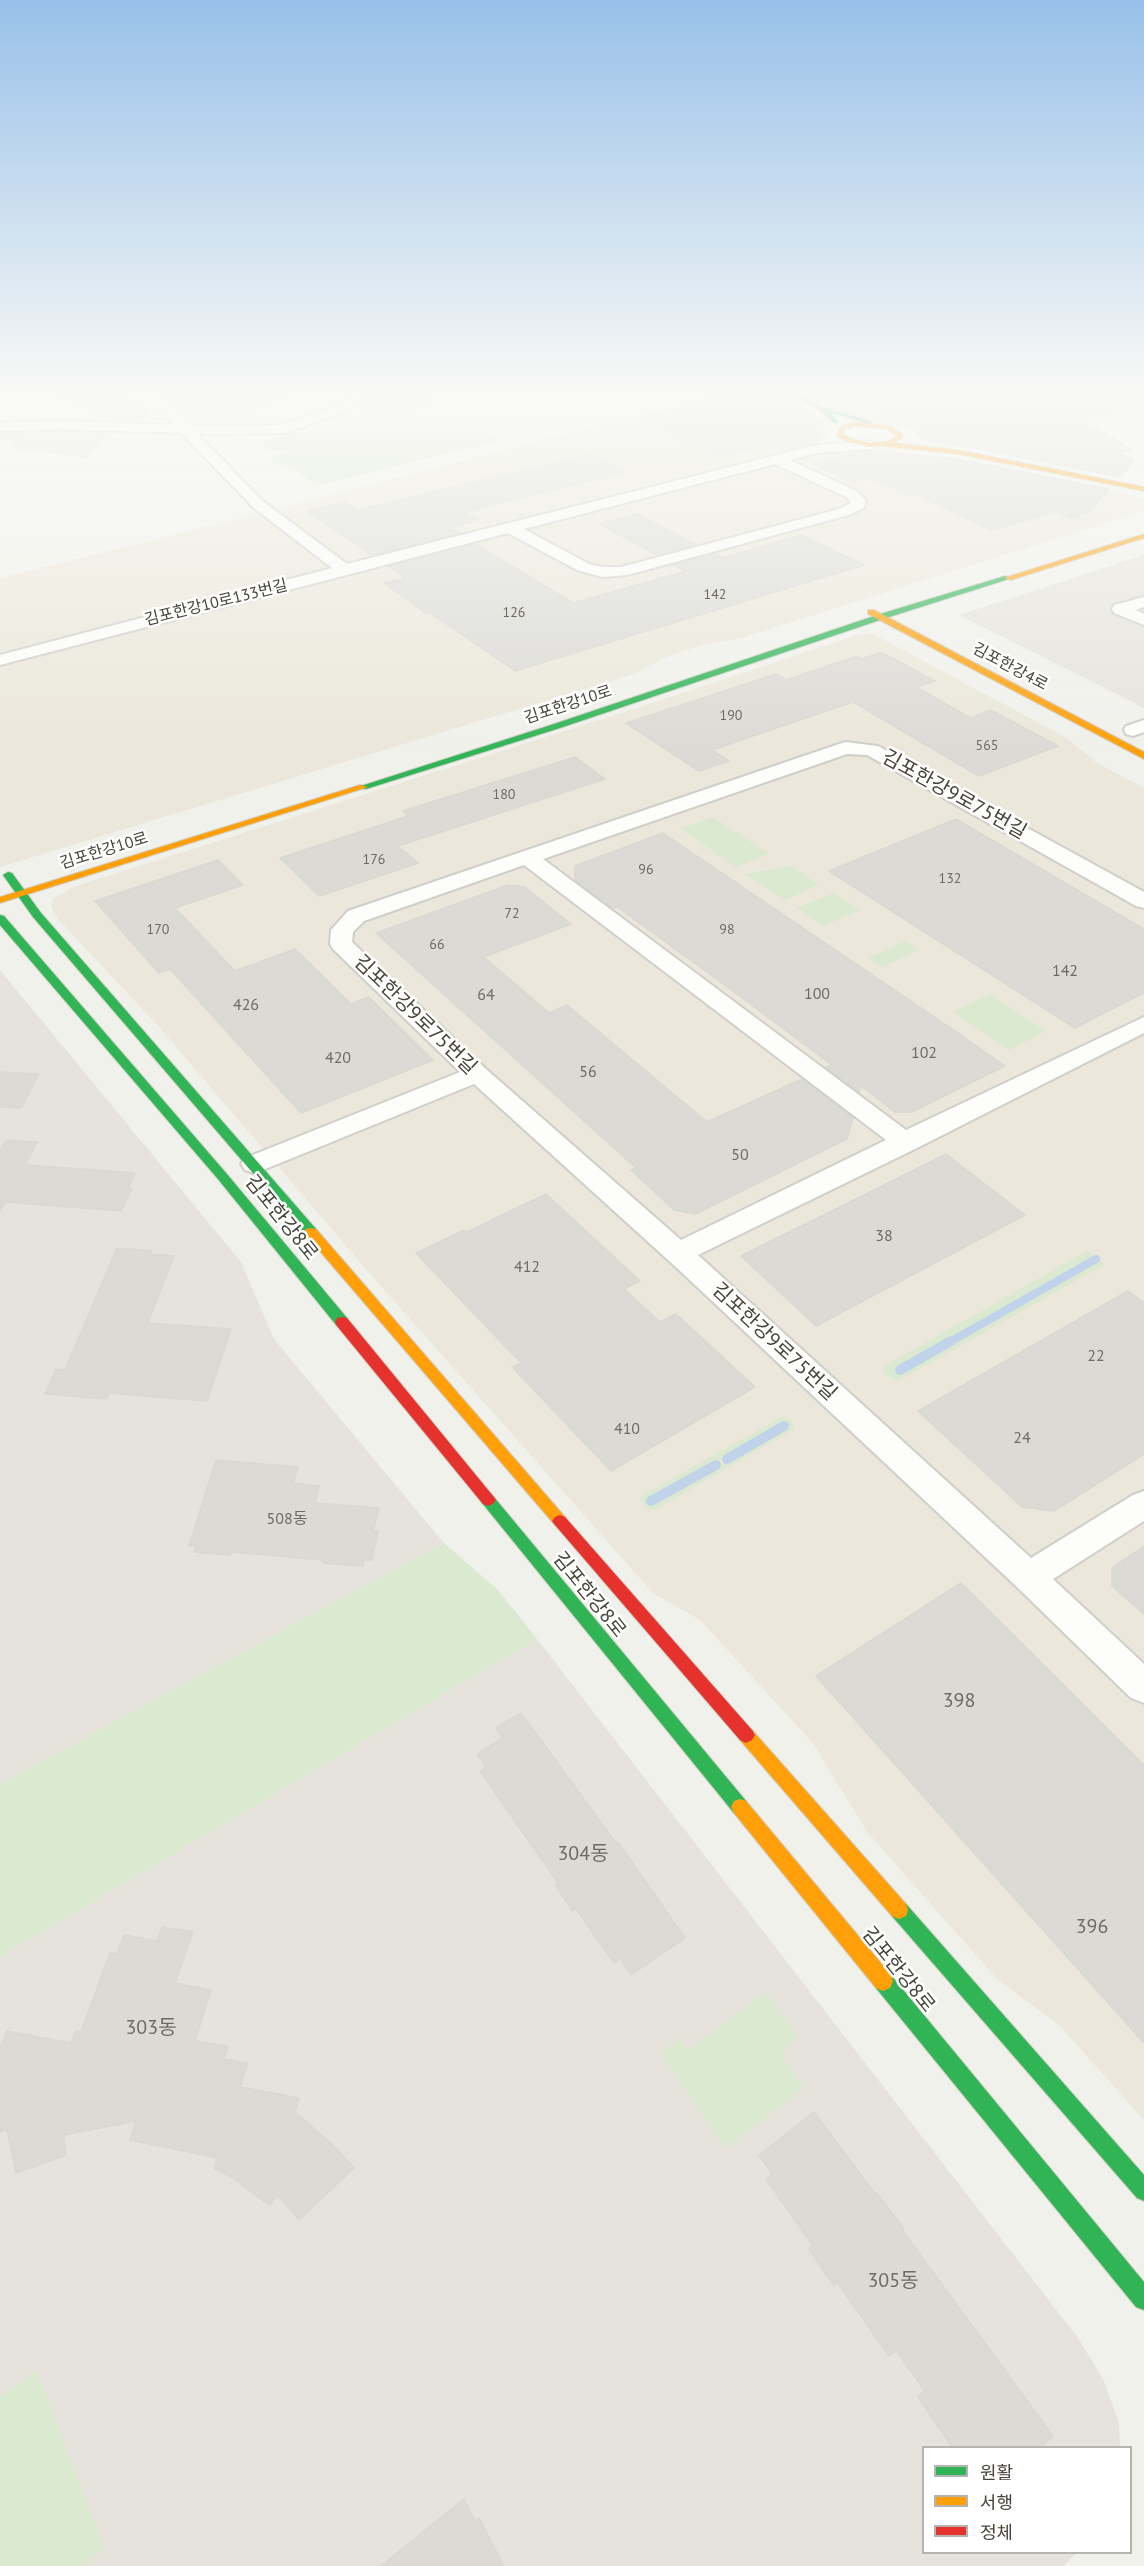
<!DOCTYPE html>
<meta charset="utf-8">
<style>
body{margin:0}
#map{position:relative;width:1144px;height:2566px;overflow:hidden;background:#f1f1ec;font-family:"PT Sans","Noto Sans KR",sans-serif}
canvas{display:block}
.legend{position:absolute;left:922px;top:2446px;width:210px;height:108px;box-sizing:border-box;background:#fff;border:2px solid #b5b4b0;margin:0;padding:8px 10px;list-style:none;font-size:18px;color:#474439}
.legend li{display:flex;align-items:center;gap:12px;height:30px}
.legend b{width:30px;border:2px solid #b5b4b0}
</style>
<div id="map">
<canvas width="1144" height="2566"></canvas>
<ul class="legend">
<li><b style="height:8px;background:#30b455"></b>원활</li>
<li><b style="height:8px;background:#ff9f0a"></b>서행</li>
<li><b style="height:8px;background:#e5322d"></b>정체</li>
</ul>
</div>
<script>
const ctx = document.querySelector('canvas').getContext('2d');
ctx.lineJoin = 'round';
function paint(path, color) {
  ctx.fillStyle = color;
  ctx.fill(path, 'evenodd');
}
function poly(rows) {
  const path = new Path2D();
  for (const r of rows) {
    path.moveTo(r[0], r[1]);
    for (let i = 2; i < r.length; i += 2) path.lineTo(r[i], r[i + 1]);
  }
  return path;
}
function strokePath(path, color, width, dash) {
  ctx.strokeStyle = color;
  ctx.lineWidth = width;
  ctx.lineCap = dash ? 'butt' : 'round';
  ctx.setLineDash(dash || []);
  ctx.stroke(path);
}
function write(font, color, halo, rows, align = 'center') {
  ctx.font = font + ' "PT Sans","Noto Sans KR",sans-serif';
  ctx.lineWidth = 5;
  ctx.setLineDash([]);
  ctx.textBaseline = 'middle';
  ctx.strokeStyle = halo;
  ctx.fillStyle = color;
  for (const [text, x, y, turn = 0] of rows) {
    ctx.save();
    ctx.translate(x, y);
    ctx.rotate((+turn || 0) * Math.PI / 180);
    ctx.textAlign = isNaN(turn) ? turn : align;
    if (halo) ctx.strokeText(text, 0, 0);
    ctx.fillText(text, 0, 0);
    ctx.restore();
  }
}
paint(poly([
 [1144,555,1144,708,959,615],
 [0,970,241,1262,274,1339,444,1543,0,1784],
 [537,1639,1078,2338,1104,2381,1119,2423,1120,2447,924,2448,924,2552,1077,2553,1063,2566,0,2566,0,1957]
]), '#e5e3db');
paint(poly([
 [722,393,781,393,821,416,830,424,832,433,824,439,804,445,826,456,855,449,879,448,930,456,1125,493,1144,500,1144,511,741,638,703,645,666,657,634,674,0,867,0,578,281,508],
 [860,634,873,634,1067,738,1097,763,1144,788,1144,2120,1059,2025,998,1980,868,1833,812,1742,700,1620,653,1593,364,1267,160,1028,57,918,51,907,53,899,73,887,631,710]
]), '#ebe7da');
paint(poly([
 [45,393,129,393,152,417,123,423],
 [162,393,305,393,218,422,207,422,191,416,179,409],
 [371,393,431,393,428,406,421,409,362,410,353,407],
 [837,393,982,393,987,400,913,430,835,413,808,396],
 [114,427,110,441,101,441,89,458,11,449,11,440,0,440,0,429],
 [291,432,496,433,497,443,460,450,388,452,302,453,264,449,263,446,265,442]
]), '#e1e0db');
paint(poly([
 [460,450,321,485,314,485,296,469,271,462,270,459,281,453],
 [713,817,769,854,736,867,681,829],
 [791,866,819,885,785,900,746,874],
 [834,893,860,910,823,926,797,908],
 [906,941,919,950,882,967,869,958],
 [990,994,1046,1031,1009,1050,953,1012],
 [1087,1251,1095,1257,899,1369,903,1371,1099,1260,1105,1264,898,1381,886,1375,883,1367],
 [782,1417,791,1420,794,1429,653,1511,644,1506,640,1497],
 [782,1424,786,1427,653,1503,650,1500],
 [444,1543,498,1590,537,1639,0,1957,0,1784],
 [766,1992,799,2036,785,2048,783,2057,804,2088,726,2148,660,2053,678,2039,687,2048,691,2048],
 [37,2371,105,2549,81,2566,0,2566,0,2397]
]), '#dae9cf');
strokePath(poly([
 [948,1343,1096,1259]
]), '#c1d3ea', 8);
strokePath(poly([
 [900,1370,951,1341],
 [727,1459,784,1426],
 [651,1501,716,1465]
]), '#c1d3ea', 10);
const building = poly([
 [750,393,779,405,794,403,824,423,818,443,786,450,772,444,718,457,638,419,750,393],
 [859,393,1144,393,1144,410,1079,418,1133,450,1120,452,1134,461,1120,477,958,445,929,442,859,393],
 [868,452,958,459,1109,489,1089,512,1071,518,1057,512,991,530,917,495,912,497,869,477,853,482,814,463,868,452],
 [593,454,627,472,465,512,479,520,450,527,459,533,372,555,307,511,345,502,357,510,593,454],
 [637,514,697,545,657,555,599,524,637,514],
 [801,535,864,565,515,671,430,613,427,614,384,583,405,578,388,566,475,544,573,603,686,571,674,565,714,554,723,558,801,535],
 [881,652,935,681,916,687,971,718,991,710,1058,746,979,776,853,702,712,750,729,761,699,771,626,723,776,674,786,680,857,656,862,659,881,652],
 [575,757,605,779,398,846,418,863,319,896,280,858,408,816,403,811,575,757],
 [956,819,1144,929,1144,993,1075,1028,829,871,956,819],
 [663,833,958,1033,1005,1066,912,1112,895,1112,861,1086,859,1092,826,1067,832,1065,718,980,617,907,613,908,575,880,575,866,663,833],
 [218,860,243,885,175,908,235,971,295,949,351,1004,369,997,433,1060,301,1113,170,969,159,973,95,901,218,860],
 [508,885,525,887,571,924,484,957,549,1013,567,1005,707,1122,802,1079,853,1118,847,1139,695,1214,674,1210,631,1170,636,1168,376,933,508,885],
 [0,1072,39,1074,21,1108,0,1107,0,1072],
 [6,1140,37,1142,25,1165,135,1173,128,1188,132,1189,121,1211,5,1202,0,1211,0,1151,6,1140],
 [946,1154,1025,1215,816,1326,741,1256,946,1154],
 [546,1194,640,1281,624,1289,660,1322,676,1314,755,1387,611,1471,512,1367,521,1363,416,1253,464,1230,467,1232,546,1194],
 [117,1248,152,1251,150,1254,174,1256,148,1323,231,1329,207,1401,109,1393,107,1399,45,1394,56,1369,65,1370,117,1248],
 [1128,1291,1144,1303,1144,1454,1054,1511,1022,1507,918,1411,1128,1291],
 [216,1460,298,1467,293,1483,319,1486,315,1503,379,1508,373,1531,378,1531,372,1560,364,1560,363,1566,323,1563,323,1560,231,1552,230,1555,194,1552,196,1546,189,1546,216,1460],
 [1144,1546,1144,1614,1112,1586,1112,1568,1144,1546],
 [961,1583,1144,1765,1144,2043,816,1676,961,1583],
 [521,1713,616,1843,618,1842,685,1938,631,1975,620,1959,614,1963,576,1909,573,1911,555,1885,558,1883,480,1771,486,1767,477,1754,503,1738,496,1728,521,1713],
 [162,1927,193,1932,175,1983,211,1990,195,2041,228,2046,224,2059,248,2063,240,2087,299,2098,295,2112,334,2146,354,2168,299,2220,277,2195,269,2205,230,2176,215,2169,217,2158,130,2140,136,2121,64,2135,66,2155,16,2173,7,2129,0,2132,0,2047,7,2031,71,2043,76,2031,81,2032,110,1953,117,1954,124,1935,157,1941,162,1927],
 [814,2112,875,2194,877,2193,904,2229,902,2230,1053,2436,1041,2448,953,2448,918,2397,925,2391,896,2350,889,2356,837,2282,834,2286,809,2249,813,2246,766,2179,772,2174,759,2155,814,2112],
 [464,2499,475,2521,479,2518,504,2566,381,2566,464,2499]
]);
paint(building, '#dbdad5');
strokePath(building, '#d9d8d2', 1.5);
const street = poly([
 [143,393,157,393,189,425,211,426,283,425,335,406,357,393,371,393,345,412,285,433,197,434,264,502,347,564,817,445,870,441,877,445,870,449,817,453,790,460,856,491,866,500,864,508,849,515,627,575,602,577,577,570,508,533,0,665,0,655,332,568,254,508,181,433,58,429,0,431,0,423,58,421,173,425,143,393],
 [775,464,846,497,851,503,839,509,621,567,602,567,589,564,524,529,775,464],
 [1144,597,1144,607,1136,610,1144,614,1144,625,1114,613,1112,609,1114,605,1144,597],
 [1144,720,1144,732,1133,736,1126,734,1124,730,1126,726,1144,720],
 [845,742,878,746,1144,892,1144,908,1136,906,867,755,847,754,543,859,906,1130,1144,1017,1144,1033,915,1149,698,1255,1031,1558,1133,1495,1144,1491,1144,1521,1053,1579,1144,1664,1144,1703,1131,1698,1017,1587,678,1269,474,1084,263,1170,254,1173,245,1170,241,1164,245,1158,460,1072,333,949,330,944,331,930,348,911,845,742],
 [524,865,886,1140,681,1240,486,1069,352,942,353,932,364,921,524,865]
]);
const fast = poly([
 [790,393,797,393,822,407,873,422,870,424,829,412,839,422,834,423,818,409,790,393],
 [1005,576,1012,578,883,619,560,728,366,789,358,787,554,724,877,615,1005,576],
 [8,872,12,873,41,913,316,1229,318,1232,316,1235,306,1235,33,917,3,875,8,872],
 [0,915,4,916,226,1173,347,1318,349,1322,347,1326,337,1326,218,1179,0,925,0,915],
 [488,1494,493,1496,746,1801,749,1807,746,1813,740,1815,734,1813,483,1504,480,1500,483,1496,488,1494],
 [899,1901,906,1904,1144,2175,1144,2201,1137,2198,892,1916,890,1910,892,1904,899,1901],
 [883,1971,890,1974,1144,2282,1144,2310,1136,2307,876,1988,873,1981,876,1974,883,1971]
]);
const slow = poly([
 [855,422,891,426,903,434,902,438,894,443,958,450,1144,487,1144,491,958,454,881,446,870,447,848,442,837,436,840,427,855,422],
 [855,426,887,429,897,436,888,441,870,443,852,439,843,434,845,429,855,426],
 [1144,534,1144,538,1011,580,1004,578,1144,534],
 [868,610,874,610,1144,752,1144,759,868,614,868,610],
 [360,785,368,787,0,903,0,897,360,785],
 [311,1228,316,1229,565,1517,568,1521,565,1525,560,1527,555,1525,306,1235,304,1232,306,1229,311,1228],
 [746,1727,752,1730,906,1904,908,1910,906,1916,899,1919,892,1916,740,1740,737,1735,740,1730,746,1727],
 [740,1799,746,1801,890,1974,893,1981,890,1988,883,1991,876,1988,734,1813,731,1807,734,1801,740,1799]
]);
const jam = poly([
 [342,1317,347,1318,493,1496,496,1500,493,1504,488,1506,483,1504,337,1326,335,1322,337,1318,342,1317],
 [560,1515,565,1517,752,1730,755,1735,752,1740,746,1743,740,1740,555,1525,552,1521,555,1517,560,1515]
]);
strokePath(street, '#cfcfca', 4);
strokePath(fast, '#cfcfc5', 2);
strokePath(slow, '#cfcfc5', 2);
strokePath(jam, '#cfcfc5', 2);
paint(street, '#fdfdfc');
paint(fast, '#30b455');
paint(slow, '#ff9f0a');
paint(jam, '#e5322d');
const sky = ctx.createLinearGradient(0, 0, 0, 752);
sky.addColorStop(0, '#98c0e9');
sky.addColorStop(0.52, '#f9f9f6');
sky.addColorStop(1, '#f9f9f600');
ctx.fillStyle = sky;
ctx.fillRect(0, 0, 1144, 752);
write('14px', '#6d6a61', null, [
 ["142",715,595],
 ["126",514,613],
 ["190",731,716],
 ["565",987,746],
 ["180",504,795],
 ["176",374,860],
 ["96",646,870],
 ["132",950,879],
 ["72",512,914],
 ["170",158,930],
 ["98",727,930],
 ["66",437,945]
]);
write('16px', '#474439', '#fff', [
 ["김포한강10로133번길",216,603,-14],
 ["김포한강4로",1010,667,28],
 ["김포한강10로",568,705,-18],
 ["김포한강10로",104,851,-17]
]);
write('16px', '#6d6a61', null, [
 ["142",1065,971],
 ["100",817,994],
 ["64",486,995],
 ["426",246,1005],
 ["102",924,1053],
 ["420",338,1058],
 ["56",588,1072],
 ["50",740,1155],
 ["38",884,1236],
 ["412",527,1267],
 ["22",1096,1356],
 ["410",627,1429],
 ["24",1022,1438],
 ["508동",287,1519]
]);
write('20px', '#474439', '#fff', [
 ["김포한강9로75번길",954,795,29],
 ["김포한강9로75번길",415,1015,44],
 ["김포한강8로",281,1218,51],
 ["김포한강9로75번길",774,1342,43],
 ["김포한강8로",589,1595,51],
 ["김포한강8로",898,1970,51]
]);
write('20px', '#6d6a61', null, [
 ["398",959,1701],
 ["304동",583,1854],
 ["396",1092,1927],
 ["303동",151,2028],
 ["305동",893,2281]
]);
</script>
